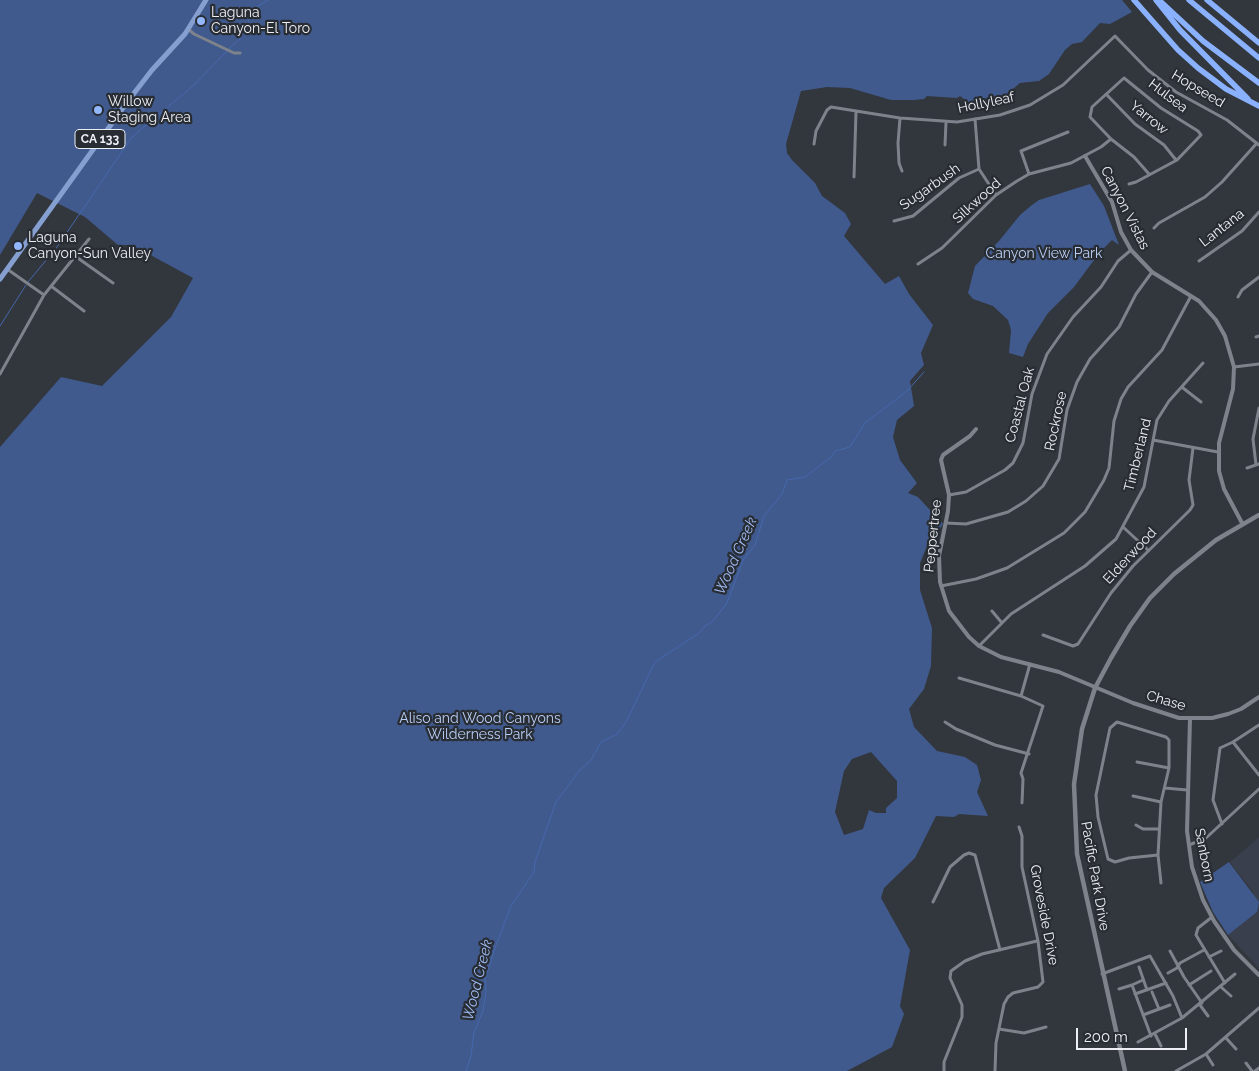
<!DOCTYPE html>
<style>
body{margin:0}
#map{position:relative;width:1259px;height:1071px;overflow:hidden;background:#32363d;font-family:Raleway,sans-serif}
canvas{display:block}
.scale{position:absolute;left:1076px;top:1028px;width:111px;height:22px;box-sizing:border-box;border:2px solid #edeff4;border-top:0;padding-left:6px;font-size:15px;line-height:18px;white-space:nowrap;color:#edeff4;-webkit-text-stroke:4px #282c33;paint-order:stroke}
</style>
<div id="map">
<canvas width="1259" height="1071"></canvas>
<div class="scale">200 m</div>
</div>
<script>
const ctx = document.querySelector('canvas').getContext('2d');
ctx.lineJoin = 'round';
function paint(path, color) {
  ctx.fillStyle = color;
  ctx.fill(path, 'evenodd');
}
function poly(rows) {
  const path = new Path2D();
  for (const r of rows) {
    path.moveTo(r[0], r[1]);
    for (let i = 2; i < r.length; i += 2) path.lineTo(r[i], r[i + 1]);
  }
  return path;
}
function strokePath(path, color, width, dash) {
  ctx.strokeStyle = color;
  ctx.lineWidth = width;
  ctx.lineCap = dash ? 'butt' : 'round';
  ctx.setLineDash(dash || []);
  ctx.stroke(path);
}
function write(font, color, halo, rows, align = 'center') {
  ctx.font = font + ' Raleway,sans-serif';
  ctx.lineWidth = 4.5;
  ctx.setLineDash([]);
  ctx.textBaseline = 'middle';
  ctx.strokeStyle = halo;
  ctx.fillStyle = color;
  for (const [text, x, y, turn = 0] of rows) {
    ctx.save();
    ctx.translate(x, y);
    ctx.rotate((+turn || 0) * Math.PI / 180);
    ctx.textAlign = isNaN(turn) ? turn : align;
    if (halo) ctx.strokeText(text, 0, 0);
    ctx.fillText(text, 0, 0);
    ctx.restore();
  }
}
paint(poly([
 [1259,837,1259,968,1228,935,1257,912,1253,892,1230,862]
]), '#393f4c');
paint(poly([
 [0,0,1122,0,1132,12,1110,24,1100,23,1082,42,1072,44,1065,50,1049,74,1039,81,1020,83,1007,94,968,102,960,96,957,98,927,96,924,99,914,100,891,100,850,88,827,87,801,91,786,144,787,153,792,160,815,183,822,196,845,213,851,224,844,236,885,284,899,276,909,294,933,325,921,353,924,365,910,381,914,406,897,420,893,437,900,460,917,483,908,493,918,497,943,524,927,546,920,563,920,590,932,628,931,666,924,689,909,709,914,727,937,751,965,757,977,765,981,780,977,792,988,816,959,814,954,817,936,816,915,858,884,888,881,898,910,950,900,1006,904,1014,892,1047,847,1071,0,1071,0,447,61,377,102,386,171,317,193,278,132,245,118,245,85,217,37,193,0,255],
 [871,752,897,781,897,798,886,808,886,813,876,813,869,810,863,829,844,835,835,812,844,771,852,759],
 [1090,184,1104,206,1119,245,1112,240,1100,252,1074,287,1048,313,1028,344,1023,357,1009,353,1011,330,1008,320,993,306,973,299,968,293,975,266,999,241,1020,215,1032,205,1039,200],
 [1229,862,1259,902,1257,912,1228,935,1213,912,1200,882]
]), '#405a8d');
strokePath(poly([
 [229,49,240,39,255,8,268,0],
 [28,282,57,247,132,137,194,85,227,51],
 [0,326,26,285],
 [466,1071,471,1056,474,1032,483,1011,486,992,485,979,495,948,511,906,534,872,535,862,556,802,579,771,591,760,601,742,617,734,626,722,655,662,699,633,705,626,713,621,727,603,743,560,755,545,764,516,782,494,787,480,805,477,831,457,835,451,850,447,865,423,907,391,924,372]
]), '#4668ad', 1);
strokePath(poly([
 [188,29,194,34,234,53,240,53],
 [1106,94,1135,124,1164,145,1176,160],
 [900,118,898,143,899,163,902,171],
 [975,119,979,169,996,195],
 [814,144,816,131,827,110,831,107,900,118,957,122,1000,115,1030,105,1063,85,1115,36,1148,70,1176,92,1227,120,1259,145],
 [945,145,946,122],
 [1029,174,1021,151,1068,132],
 [854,177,856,112],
 [1129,184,1136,182,1177,160,1201,135,1198,131,1161,108,1124,78,1092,107,1090,117,1111,139,1134,157,1149,174],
 [894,221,913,216,959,178,979,169],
 [1154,228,1159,223,1205,197,1222,182,1257,143],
 [75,256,113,283],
 [1199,261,1242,231,1259,212],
 [918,264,942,248,996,195,1017,181,1029,174,1071,163,1101,147,1111,139],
 [7,269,44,295],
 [51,286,84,311],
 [1238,297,1242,290,1259,277],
 [1256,337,1259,336],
 [1234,367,1259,364],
 [0,374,44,295,89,239],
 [1183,388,1201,402],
 [1153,440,1218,452],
 [1256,465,1253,439,1259,408],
 [1247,468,1259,464],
 [949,495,966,492,1005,470,1013,463,1023,443,1032,394,1047,354,1073,317,1101,287,1118,261,1131,250],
 [946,523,966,524,1008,512,1026,501,1043,486,1059,459,1067,410,1077,382,1090,359,1119,327,1136,294,1152,272],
 [1123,527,1148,550],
 [941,586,976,579,1007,568,1064,533,1085,512,1104,480,1109,468,1114,421,1121,399,1128,387,1162,350,1191,296],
 [992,611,1002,623],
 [1043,635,1073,646,1078,644,1111,593,1133,566,1190,510,1193,505,1189,480,1193,448],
 [979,646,1011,614,1085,566,1116,539,1144,487,1157,420,1169,401,1203,363],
 [959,678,1021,696,1043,706,1021,773,1023,779,1022,803],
 [1021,696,1030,664],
 [945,722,956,729,995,745,1029,754],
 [1117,722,1166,737,1169,740,1169,768,1161,802,1158,855,1129,858,1115,862,1108,859,1098,817,1096,795,1110,728,1117,722],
 [1233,742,1259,775],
 [1137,762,1169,768],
 [1165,788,1187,790],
 [1133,796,1161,802],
 [1222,824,1213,800,1220,748,1233,742,1259,725],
 [1136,825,1143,829,1159,829],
 [1189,845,1206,838,1259,789],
 [1158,855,1161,883],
 [933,902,950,867,964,855,969,853,975,855,1000,950],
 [1212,917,1198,928,1196,935,1225,983],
 [1170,951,1184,977,1202,1003],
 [1209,957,1221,951],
 [1139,967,1147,990],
 [1168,973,1177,968,1180,963,1204,950],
 [1102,974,1150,956,1173,996,1182,1018],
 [1132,985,1143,980],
 [1189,985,1211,971],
 [1221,987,1231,996],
 [1119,989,1132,985,1151,1036],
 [1152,992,1159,1009],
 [1135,994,1166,983],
 [1200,1005,1208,1016],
 [1143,1015,1170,1005],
 [999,1029,1024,1033,1046,1027],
 [1155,1034,1161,1046],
 [1226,1038,1236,1049],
 [1138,1042,1182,1018,1235,974],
 [1206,1054,1213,1065],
 [1246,1063,1252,1071],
 [944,1071,944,1062,962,1017,962,1005,950,978,951,971,965,961,982,954,1037,941],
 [995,1071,996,1043,1004,1004,1008,997,1013,993,1038,987,1043,982,1038,941,1022,867,1022,836,1019,827],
 [1176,1071,1206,1054,1259,1008],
 [1255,1071,1259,1068]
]), '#7e838b', 3);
strokePath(poly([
 [1085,156,1112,202,1121,232,1131,250,1152,272,1199,301,1216,320,1225,336,1234,367,1233,389,1219,443,1219,471,1224,489,1242,523],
 [976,429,970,436,943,455,941,460,949,495,948,511,939,556,940,582,949,611,969,637,979,646,1001,657,1059,672,1133,703,1179,718,1212,718,1228,714,1241,709,1259,697],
 [1190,719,1187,831,1192,867,1203,900,1214,921,1234,950,1259,975]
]), '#7e838b', 4);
strokePath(poly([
 [1125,1071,1077,854,1074,784,1082,729,1095,688,1111,658,1130,626,1150,598,1174,574,1216,540,1259,515]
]), '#7e838b', 4.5);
strokePath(poly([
 [0,279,128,101,152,70,185,34,206,0]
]), '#859fd0', 5);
strokePath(poly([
 [1134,0,1178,50,1198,68,1226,89,1259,106],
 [1156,0,1180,30,1248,99],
 [1189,0,1259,58],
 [1207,0,1259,43],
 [1160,1,1203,41,1259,83]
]), '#8ab1fe', 5.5);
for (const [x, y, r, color] of [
 [201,21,5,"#93b7fd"],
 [98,110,5,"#93b7fd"],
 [18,246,5,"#93b7fd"]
]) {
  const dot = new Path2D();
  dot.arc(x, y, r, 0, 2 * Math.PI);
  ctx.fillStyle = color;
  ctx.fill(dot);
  strokePath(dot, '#282c33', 2);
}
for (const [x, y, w] of [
 [100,139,50]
]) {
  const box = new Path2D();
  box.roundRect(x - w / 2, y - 9.5, w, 19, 4);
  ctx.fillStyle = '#282c33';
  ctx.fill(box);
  strokePath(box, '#edeff4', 1);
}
write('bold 12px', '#edeff4', null, [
 ["CA 133",100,139]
]);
write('14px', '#edeff4', '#282c33', [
 ["Laguna",211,13],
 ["Canyon-El Toro",211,29],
 ["Willow",108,102],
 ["Staging Area",108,118],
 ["Laguna",28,238],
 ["Canyon-Sun Valley",28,254]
], 'left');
write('14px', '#edeff4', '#282c33', [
 ["Hopseed",1198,89,31],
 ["Hulsea",1168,96,37],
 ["Hollyleaf",986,103,-12],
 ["Yarrow",1149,118,39],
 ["Sugarbush",930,187,-35],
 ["Silkwood",977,201,-42],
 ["Canyon Vistas",1125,208,63],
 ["Lantana",1222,228,-38],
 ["Coastal Oak",1020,405,-75],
 ["Rockrose",1056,421,-78],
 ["Timberland",1138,455,-76],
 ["Peppertree",933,536,-84],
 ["Elderwood",1130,556,-47],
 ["Chase",1166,701,16],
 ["Sanborn",1204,855,79],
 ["Pacific Park Drive",1095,876,80],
 ["Groveside Drive",1044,915,79]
]);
write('14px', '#bacff6', '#282c33', [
 ["Canyon View Park",1044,254],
 ["Aliso and Wood Canyons",480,719],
 ["Wilderness Park",480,735]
]);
write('italic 15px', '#a1bef8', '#282c33', [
 ["Wood Creek",736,556,-66],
 ["Wood Creek",478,980,-76]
]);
</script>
